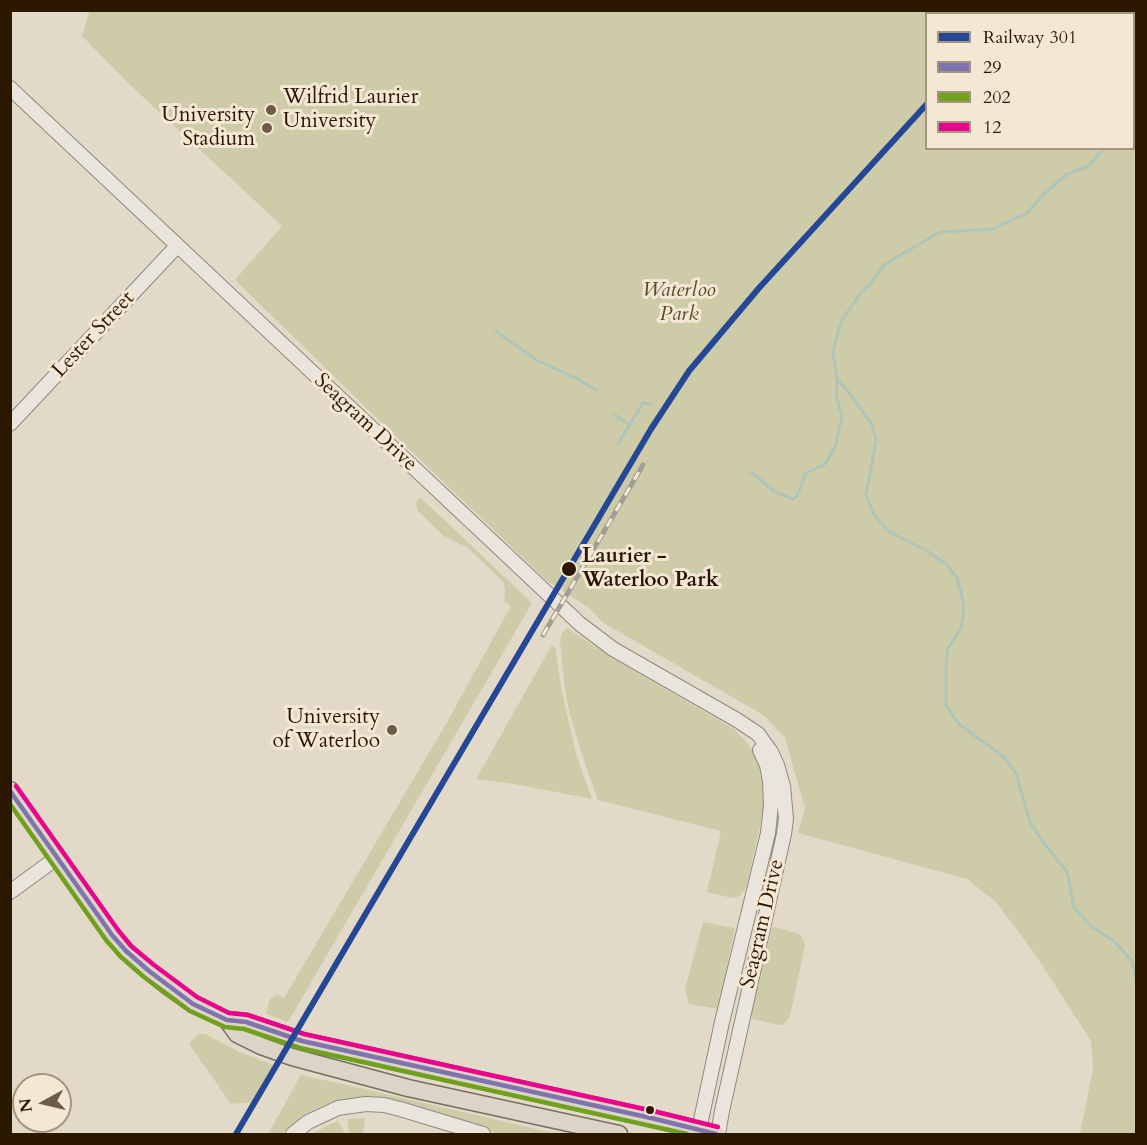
<!DOCTYPE html>
<style>
body{margin:0}
#map{position:relative;width:1147px;height:1145px;overflow:hidden;background:#e3d9c9;font-family:Cardo,serif}
canvas{display:block}
.frame{position:absolute;inset:0;border:12px solid #2c1800;pointer-events:none}
.legend{position:absolute;left:925px;top:12px;width:210px;height:138px;box-sizing:border-box;background:#f4e8d5;border:2px solid #a49580;margin:0;padding:8px 10px;list-style:none;font-size:18px;color:#2c1800}
.legend li{display:flex;align-items:center;gap:12px;height:30px}
.legend b{width:30px;border:2px solid #a49580}
.north{position:absolute;left:12px;top:1073px;width:60px;height:60px;box-sizing:border-box;background:#f4e8d5;border:2px solid #a49580;border-radius:50%;rotate:262deg;font-size:16px;font-weight:700;line-height:24px;text-align:center;color:#2c1800}
.north::after{content:'';display:block;margin:auto;width:21px;height:27px;background:#6c5c46;clip-path:polygon(50% 0,100% 100%,50% 72%,0 100%)}
</style>
<div id="map">
<canvas width="1147" height="1145"></canvas>
<div class="frame"></div>
<ul class="legend">
<li><b style="height:8px;background:#244895"></b>Railway 301</li>
<li><b style="height:8px;background:#7e74ae"></b>29</li>
<li><b style="height:8px;background:#70a11c"></b>202</li>
<li><b style="height:8px;background:#eb028d"></b>12</li>
</ul>
<div class="north">N</div>
</div>
<script>
const ctx = document.querySelector('canvas').getContext('2d');
ctx.lineJoin = 'round';
function paint(path, color) {
  ctx.fillStyle = color;
  ctx.fill(path, 'evenodd');
}
function poly(rows) {
  const path = new Path2D();
  for (const r of rows) {
    path.moveTo(r[0], r[1]);
    for (let i = 2; i < r.length; i += 2) path.lineTo(r[i], r[i + 1]);
  }
  return path;
}
function strokePath(path, color, width, dash) {
  ctx.strokeStyle = color;
  ctx.lineWidth = width;
  ctx.lineCap = dash ? 'butt' : 'round';
  ctx.setLineDash(dash || []);
  ctx.stroke(path);
}
function write(font, color, halo, rows, align = 'center') {
  ctx.font = font + ' Cardo,serif';
  ctx.lineWidth = 6;
  ctx.setLineDash([]);
  ctx.textBaseline = 'middle';
  ctx.strokeStyle = halo;
  ctx.fillStyle = color;
  for (const [text, x, y, turn = 0] of rows) {
    ctx.save();
    ctx.translate(x, y);
    ctx.rotate((+turn || 0) * Math.PI / 180);
    ctx.textAlign = isNaN(turn) ? turn : align;
    if (halo) ctx.strokeText(text, 0, 0);
    ctx.fillText(text, 0, 0);
    ctx.restore();
  }
}
paint(poly([
 [90,10,1136,11,1136,1134,1080,1134,1093,1069,1091,1041,1035,954,996,902,967,879,798,833,806,805,804,805,785,738,765,716,602,622,589,608,546,580,388,429,235,280,282,226,128,83,82,36],
 [926,14,1134,14,1134,148,926,148],
 [420,497,532,603,288,1022,266,1014,270,999,278,994,284,998,446,724,511,606,504,601,505,590,503,582,468,548,445,537,419,512,416,506,417,501],
 [567,628,612,658,734,729,749,745,758,759,763,776,765,792,764,809,746,888,740,896,732,898,707,892,721,831,598,800,587,770,570,715,565,690,560,640,562,633],
 [552,645,555,647,561,687,576,754,592,799,509,783,476,779],
 [703,922,735,928,718,1009,689,1004,685,989],
 [776,927,801,935,805,945,791,1012,787,1021,781,1025,778,1025,753,1019,751,1015,771,932,772,928],
 [199,1034,205,1034,240,1052,273,1065,253,1102,231,1104,189,1044,195,1037],
 [301,1075,347,1085,557,1134,498,1134,454,1118,415,1106,377,1097,365,1096,331,1102,306,1113,282,1134,268,1134],
 [365,1118,363,1134,350,1134,348,1129,348,1119],
 [338,1121,345,1134,312,1134,327,1126]
]), '#cecba9');
paint(poly([
 [1083,11,1136,11,1136,45,1134,47,1134,14,1083,13]
]), '#afc5b8');
strokePath(poly([
 [1104,148,1089,166,1067,174,1045,193,1027,213,993,229,940,232,885,264,871,283,859,295,841,322,833,352,837,379,847,390,872,424,876,440,866,495,875,516,888,531,927,551,946,564,957,578,961,592,964,609,961,628,948,649,946,662,946,706,959,724,1004,757,1016,773,1030,822,1044,843,1067,872,1074,908,1092,927,1114,941,1132,961,1136,979],
 [496,331,536,360,576,378,596,390],
 [615,415,629,425],
 [618,444,643,403,651,404],
 [751,472,775,492,793,499,797,496,806,473,825,464,835,447,842,417,836,395,837,379]
]), '#afc5b8', 3);
const minor = poly([
 [10,88,580,624,613,649,737,720,758,734,771,752,777,765,783,786,786,819,784,834,722,1111,718,1134],
 [10,424,177,246],
 [10,892,58,857],
 [293,1134,308,1122,338,1108,366,1104,384,1105,400,1109,483,1134],
 [698,1134,722,1022,768,833,771,805,770,781,767,765,760,750]
]);
const major = poly([
 [10,790,112,935,126,951,149,971,169,987,193,1004,227,1020,246,1022,302,1041,651,1118,716,1134],
 [227,1020,237,1034,261,1046,292,1057,408,1088,619,1134]
]);
strokePath(minor, '#91897d', 16);
strokePath(major, '#776e62', 19);
strokePath(minor, '#e9e4dc', 14);
strokePath(major, '#dcd4c7', 16);
const rail = poly([
 [543,635,643,465]
]);
strokePath(rail, '#a39e95', 5);
strokePath(rail, '#f4e8d5', 3, [9]);
strokePath(poly([
 [10,791,112,935,126,951,149,971,193,1004,227,1020,246,1022,302,1041,651,1118,716,1134]
]), '#7e74ae', 4.5);
strokePath(poly([
 [10,804,106,940,121,957,144,977,190,1011,225,1027,244,1029,300,1048,687,1134]
]), '#70a11c', 4.5);
strokePath(poly([
 [16,786,118,930,131,946,154,965,197,997,229,1013,248,1015,304,1034,653,1111,718,1127]
]), '#eb028d', 4.5);
strokePath(poly([
 [236,1134,651,429,689,371,759,288,926,105]
]), '#244895', 6);
for (const [x, y, r, color] of [
 [271,110,6,"#6c5c46"],
 [267,128,6,"#6c5c46"],
 [569,569,8,"#2c1800"],
 [392,730,6,"#6c5c46"],
 [650,1110,5,"#2c1800"]
]) {
  const dot = new Path2D();
  dot.arc(x, y, r, 0, 2 * Math.PI);
  ctx.fillStyle = color;
  ctx.fill(dot);
  strokePath(dot, '#f4e8d5', 2);
}
write('21px', '#2c1800', '#f4e8d5', [
 ["Wilfrid Laurier",283,98,"left"],
 ["University",283,122,"left"],
 ["University",255,116],
 ["Stadium",255,140],
 ["University",380,718],
 ["of Waterloo",380,742]
], 'right');
write('italic 21px', '#574a2b', '#f4e8d5', [
 ["Waterloo",679,291],
 ["Park",679,315]
]);
write('21px', '#2c1800', '#f4e8d5', [
 ["Lester Street",94,335,-47],
 ["Seagram Drive",365,423,43],
 ["Seagram Drive",763,924,-77]
]);
write('bold 21px', '#2c1800', '#f4e8d5', [
 ["Laurier -",582,557],
 ["Waterloo Park",582,581]
], 'left');
</script>
